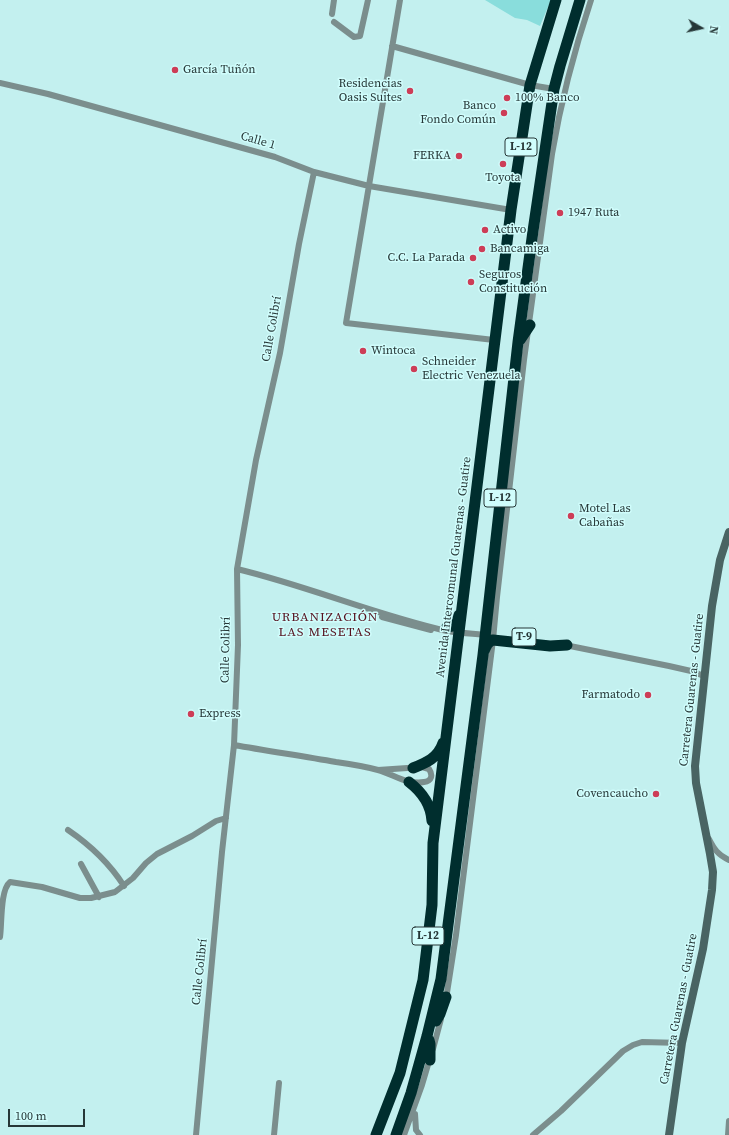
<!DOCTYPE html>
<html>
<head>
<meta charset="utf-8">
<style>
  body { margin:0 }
  #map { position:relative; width:729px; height:1135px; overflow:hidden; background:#c3f0ef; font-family:"Source Serif 4",serif }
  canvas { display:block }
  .north { position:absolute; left:681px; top:8px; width:40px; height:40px; -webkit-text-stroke:3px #d0fdfc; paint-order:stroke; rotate:99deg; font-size:11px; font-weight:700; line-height:16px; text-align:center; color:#263737 }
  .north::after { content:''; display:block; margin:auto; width:14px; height:18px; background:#263737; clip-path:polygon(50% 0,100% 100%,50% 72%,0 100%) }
  .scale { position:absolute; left:8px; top:1109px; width:77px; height:18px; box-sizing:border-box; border:2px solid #263737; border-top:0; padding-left:5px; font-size:12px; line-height:14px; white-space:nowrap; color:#263737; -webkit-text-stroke:3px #d0fdfc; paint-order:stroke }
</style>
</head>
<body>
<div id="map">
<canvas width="729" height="1135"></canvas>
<div class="north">N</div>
<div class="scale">100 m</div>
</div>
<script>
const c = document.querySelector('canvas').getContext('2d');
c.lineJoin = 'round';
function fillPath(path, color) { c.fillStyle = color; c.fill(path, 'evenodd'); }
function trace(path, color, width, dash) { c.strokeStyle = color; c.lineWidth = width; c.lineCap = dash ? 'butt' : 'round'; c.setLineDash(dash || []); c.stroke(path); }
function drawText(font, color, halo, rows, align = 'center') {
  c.font = font + ' "Source Serif 4",serif'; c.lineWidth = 3; c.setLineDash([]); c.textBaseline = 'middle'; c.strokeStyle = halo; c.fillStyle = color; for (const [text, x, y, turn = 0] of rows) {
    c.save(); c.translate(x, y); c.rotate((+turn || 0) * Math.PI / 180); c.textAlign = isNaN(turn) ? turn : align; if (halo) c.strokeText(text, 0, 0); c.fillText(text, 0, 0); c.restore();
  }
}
fillPath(new Path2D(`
  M485,0H551L540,26L527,20L515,18Z`), '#89dddc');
trace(new Path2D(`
  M400,0L346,323L494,340
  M332,14L334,0
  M334,22L354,37L360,36L368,0
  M392,46L530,85L554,89
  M0,83L48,94L149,122L275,157L314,172L369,186L511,210
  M237,569C308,586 376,615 447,631C460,633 474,634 487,635
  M382,617L431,630
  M565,645L669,666L691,671L704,676
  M234,745C268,751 302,756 336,762C350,764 364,766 378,770C393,774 407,785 424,782C432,781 433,775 429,769L422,767L378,770
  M68,830C90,845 110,864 124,886
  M709,839C714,849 718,855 729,860
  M81,864L99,897
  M0,937C2,924 0,890 10,882L42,887L80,898H91L115,892L133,878L146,863L157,854L192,836L216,821L226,818
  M446,999L456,935L493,640L497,597L524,360L552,154C561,101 574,51 591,0
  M433,1049L441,1019
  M415,1114L416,1130L420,1135
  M196,1135L222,852L234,745L238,645L237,569L256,460L280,353L299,244L314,172
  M274,1135L279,1083
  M404,1135L422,1085L430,1058
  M533,1135L561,1111L623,1051L633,1045L642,1042L682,1043
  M728,1135L729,1121`), '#7b8e8d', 6);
trace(new Path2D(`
  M669,1135L682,1043L703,949L712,890L713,872L710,854L696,783L695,766L712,606L720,560L729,532`), '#496463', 8);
trace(new Path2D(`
  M520,340L530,325
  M447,627C455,627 457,623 459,615
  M484,651C486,646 488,641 493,640L550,646L567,645
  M413,768C426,763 438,758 443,743
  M409,782C422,792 431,804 432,821
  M436,1021L440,1014L446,997
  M429,1040L430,1044V1060
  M376,1135L400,1073L423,980L432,905L433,843L511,210L530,85L556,0
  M396,1135L411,1093L427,1036L441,979L483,655L518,342L533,231L554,89L560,66L580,0`), '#002e2e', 11);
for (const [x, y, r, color] of [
  [175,70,4,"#cd3d57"],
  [410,91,4,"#cd3d57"],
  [507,98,4,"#cd3d57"],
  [504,113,4,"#cd3d57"],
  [459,156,4,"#cd3d57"],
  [503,164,4,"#cd3d57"],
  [560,213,4,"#cd3d57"],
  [485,230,4,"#cd3d57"],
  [482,249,4,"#cd3d57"],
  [473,258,4,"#cd3d57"],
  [471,282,4,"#cd3d57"],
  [363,351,4,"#cd3d57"],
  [414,369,4,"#cd3d57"],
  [571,516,4,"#cd3d57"],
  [648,695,4,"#cd3d57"],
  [191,714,4,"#cd3d57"],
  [656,794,4,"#cd3d57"]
]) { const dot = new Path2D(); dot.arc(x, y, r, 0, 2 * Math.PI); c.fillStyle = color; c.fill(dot); trace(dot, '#d0fdfc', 1.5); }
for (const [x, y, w] of [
  [521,147,32],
  [500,498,32],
  [524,637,24],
  [428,936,32]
]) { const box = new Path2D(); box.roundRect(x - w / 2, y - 9, w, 18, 3); c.fillStyle = '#d0fdfc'; c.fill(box); trace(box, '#263737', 1); }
drawText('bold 11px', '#263737', null, [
  ["L-12",521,147],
  ["L-12",500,498],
  ["T-9",524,637],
  ["L-12",428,936]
]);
drawText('12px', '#263737', '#d0fdfc', [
  ["García Tuñón",183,70],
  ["Residencias",402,84,"right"],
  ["Oasis Suites",402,98,"right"],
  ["100% Banco",515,98],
  ["Banco",496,106,"right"],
  ["Fondo Común",496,120,"right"],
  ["FERKA",451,156,"right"],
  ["Toyota",503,178,"center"],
  ["1947 Ruta",568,213],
  ["Activo",493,230],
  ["Bancamiga",490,249],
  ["C.C. La Parada",465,258,"right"],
  ["Seguros",479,275],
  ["Constitución",479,289],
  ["Wintoca",371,351],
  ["Schneider",422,362],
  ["Electric Venezuela",422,376],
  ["Motel Las",579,509],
  ["Cabañas",579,523],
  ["Farmatodo",640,695,"right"],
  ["Express",199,714],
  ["Covencaucho",648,794,"right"]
], 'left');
drawText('12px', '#263737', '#d0fdfc', [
  ["Calle 1",258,141,16],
  ["Calle Colibrí",272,329,-80],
  ["Avenida Intercomunal Guarenas - Guatire",454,567,-83],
  ["Calle Colibrí",226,650,-89],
  ["Carretera Guarenas - Guatire",692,690,-84],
  ["Calle Colibrí",200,972,-84],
  ["Carretera Guarenas - Guatire",679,1009,-79]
]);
c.letterSpacing = '1px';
drawText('13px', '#56111e', '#d0fdfc', [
  ["URBANIZACIÓN",325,618],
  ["LAS MESETAS",325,633]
]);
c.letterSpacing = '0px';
</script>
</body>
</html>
